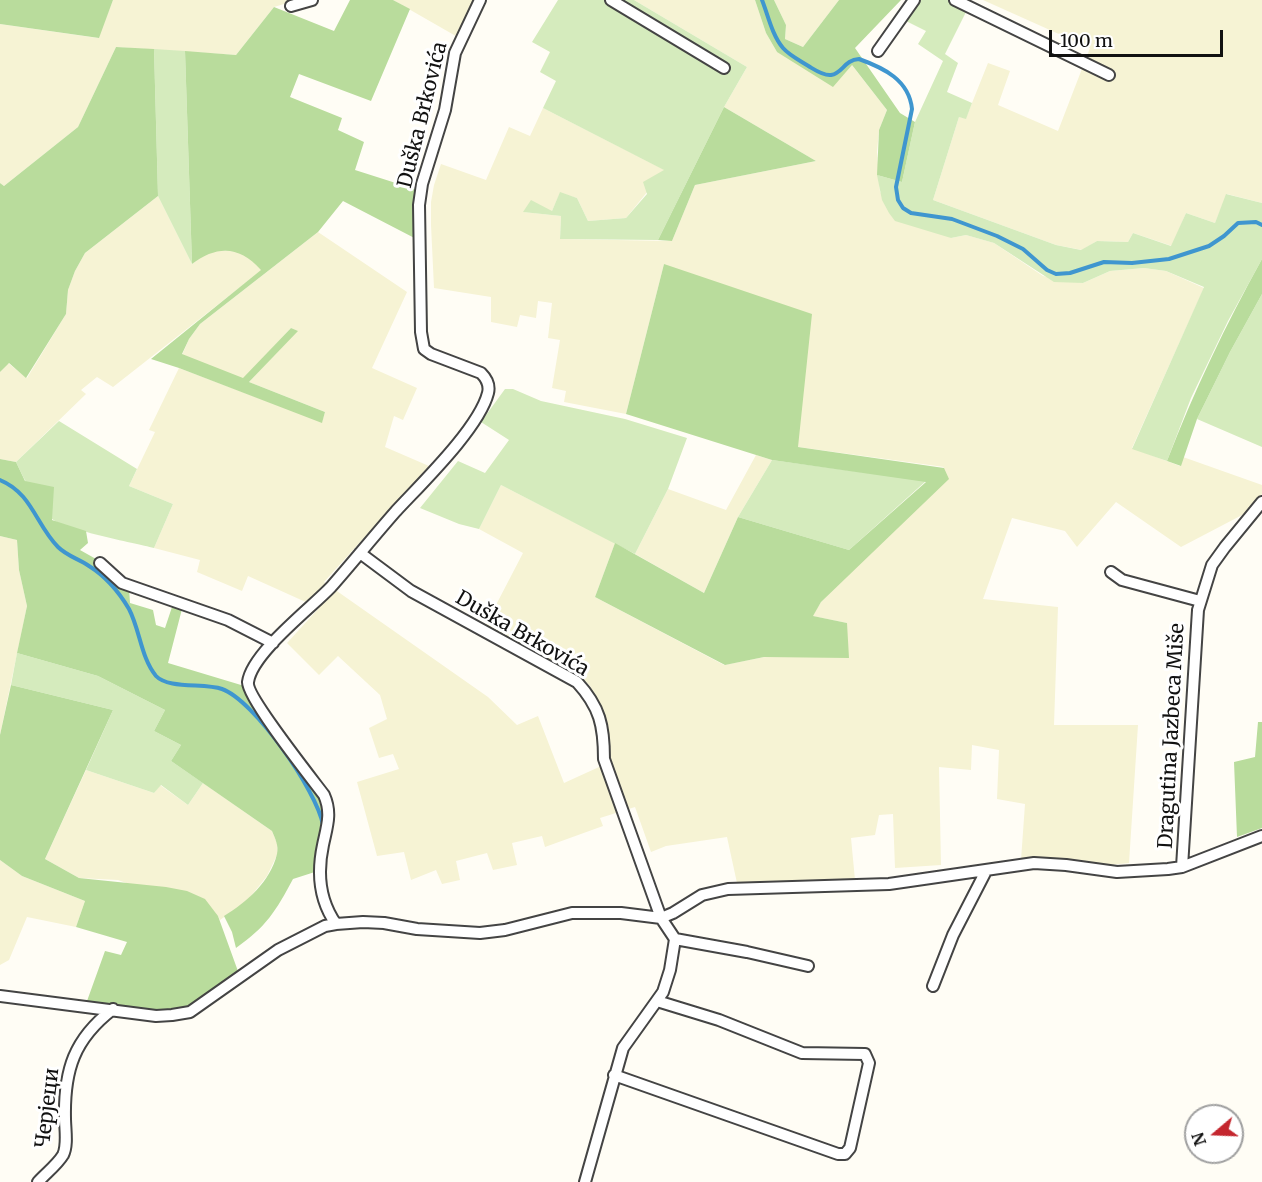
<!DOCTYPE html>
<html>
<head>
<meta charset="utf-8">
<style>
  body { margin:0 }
  #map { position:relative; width:1262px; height:1182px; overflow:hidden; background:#fffdf5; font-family:Merriweather,serif }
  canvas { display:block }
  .north { position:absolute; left:1184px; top:1104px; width:60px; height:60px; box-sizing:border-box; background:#fff; border:2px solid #a0a0a0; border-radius:50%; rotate:251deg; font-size:16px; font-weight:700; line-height:24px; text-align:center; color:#111 }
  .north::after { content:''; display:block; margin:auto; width:21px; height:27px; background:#c4262e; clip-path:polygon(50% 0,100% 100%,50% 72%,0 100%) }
  .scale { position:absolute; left:1049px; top:30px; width:174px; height:27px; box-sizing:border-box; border:3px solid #111; border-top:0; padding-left:8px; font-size:18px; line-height:21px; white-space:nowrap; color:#111; -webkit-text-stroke:4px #fff; paint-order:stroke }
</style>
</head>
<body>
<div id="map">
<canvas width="1262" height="1182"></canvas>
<div class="north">N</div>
<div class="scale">100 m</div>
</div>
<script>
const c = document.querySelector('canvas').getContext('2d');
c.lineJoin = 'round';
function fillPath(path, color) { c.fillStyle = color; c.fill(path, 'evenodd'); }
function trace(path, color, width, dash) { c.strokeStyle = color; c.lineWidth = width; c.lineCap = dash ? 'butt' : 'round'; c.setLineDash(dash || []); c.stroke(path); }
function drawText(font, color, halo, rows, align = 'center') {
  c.font = font + ' Merriweather,serif'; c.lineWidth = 6; c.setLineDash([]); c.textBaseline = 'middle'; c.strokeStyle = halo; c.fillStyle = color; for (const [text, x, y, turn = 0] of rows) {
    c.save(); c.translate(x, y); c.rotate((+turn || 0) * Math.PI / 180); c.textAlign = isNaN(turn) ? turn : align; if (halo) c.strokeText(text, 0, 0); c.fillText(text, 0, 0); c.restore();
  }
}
fillPath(new Path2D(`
  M113,0H297L274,7L236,55L116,47L78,127L4,186L0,183V24L98,38Z
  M393,0H483L461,39Z
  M634,0H755L766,33L777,52L851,64L887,110L879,130L877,152L880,192L951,238L966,235L994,243L1043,276L1083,283L1110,271L1144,268L1166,271L1204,288L1132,448L1180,466L1183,457L1262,485V494L1244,514L1181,547L1116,502L1077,547L1065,531L1012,518L983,599L1058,607L1054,725H1138L1129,863L1109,865L1054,859L1021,860L1025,804L997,799L999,750L972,745L971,770L939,767L941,865L895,868L893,814L879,815L875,835L851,838L855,880L737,883L727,837L666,846L651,852L635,807L600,818L603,826L545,847L542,836L512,843L517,865L493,870L487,853L456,861L460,880L442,884L436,870L411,880L404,852L377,856L357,782L399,769L393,754L379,758L369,728L387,719L380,695L338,656L319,675L287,643L319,608L248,576L242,591L197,572L200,560L154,548L173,504L129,486L155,432L149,430L179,368L322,422L325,412L249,382L297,331L291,328L243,379L182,355L189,339L200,324L318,232L407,292L372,368L417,388L403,420L394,416L385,447L429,466L324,582L488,697L517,725L538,716L564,783L610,762L584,696L591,687L584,680L561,668L484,628L523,553L479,529L501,485L615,543L595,597L724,665L764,657L801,656L847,623L812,616L821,602L944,467L798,447L664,264L626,414L564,402L566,391L552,388L560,340L548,338L552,303L538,301L536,318L520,315L517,327L491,322V297L434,288L431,225V202L434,185L441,164L486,180L509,127L530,136L543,108L665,170L626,218L588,221L577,198L560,193L552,211L524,212L561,216L560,239L672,241L695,185L816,161L724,107L747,67Z
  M774,0H839L803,47L785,39L786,25Z
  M983,0H1262V203L1227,194L1215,223L1186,213L1172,246L1133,233L1128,242L1097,241L1082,250L1056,245L933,200L959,117L966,118L988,63L1010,71L998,105L1058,131L1090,48Z
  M158,196L192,264L204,255L216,251H229L241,252L254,261L262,270L113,387L97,377L81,390L86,394L16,462L0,459V372L8,363L27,378L66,314L68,290L75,271L85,253Z
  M756,455L772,460L738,517L704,593L635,554L668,489L726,510Z
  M0,536L17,540L19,570L27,606L0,735Z
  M86,770L154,793L160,785L188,805L203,783L272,831L277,843L278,853L267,876L247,901L220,920L218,916L118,880L79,878L45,859Z
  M0,860L22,876L85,901L76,927L27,917L9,960L0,965Z`), '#f6f3d4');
fillPath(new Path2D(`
  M558,0H634L747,67L724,107L658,240L560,239L561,216L523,212L531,200L552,211L560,192L577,198L588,221L626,218L647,194L643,182L664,170L543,108L556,81L540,72L550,52L532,42Z
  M920,0H962L970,4L945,54L958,63L947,92L972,103L966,119L959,117L933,200L1056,245L1081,250L1097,241L1128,242L1133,233L1171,246L1186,213L1215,223L1226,194L1262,203V259L1228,321L1191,398L1167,461L1132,449L1204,287L1166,271L1144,268L1110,271L1083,283L1054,282L994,243L966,235L951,238L895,221L889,213L882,200L877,175L902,182L915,122L943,61L918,44L926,31L906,21Z
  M154,49L185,51L192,264L158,196Z
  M1262,294V447L1197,419L1230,352Z
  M505,389H513L541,401L625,419L687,438L668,489L635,554L501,485L479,529L459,524L420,508L458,461L485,473L509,440L481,422Z
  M59,421L137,469L129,486L173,504L154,548C135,543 61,529 51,518C36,503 25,481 16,462Z
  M772,460L926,481L849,550L738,517Z
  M17,653L98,676L165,710L154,731L181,745L171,761L203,783L188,805L161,785L154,793L86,770L113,710L11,685Z`), '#d5ebbd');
fillPath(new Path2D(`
  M0,0H113L99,38L0,24Z
  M350,0H393L410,9L371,101L299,74L290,97L342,118L338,130L364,142L355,170L424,192L426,244L343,201L318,232L200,324L189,339L182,354L243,378L291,328L298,331L249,382L325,412L322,423L179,368L151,359L261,270C240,246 217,245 192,264L185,51L236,55L274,7L334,31Z
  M755,0H774L786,25L785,39L803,47L839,0H901L855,48L900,113L915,122L902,182L877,175L879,130L887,110L852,65L833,87L777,52L766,33Z
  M116,47L154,49L158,196L85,253L75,271L68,290L66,314L26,378L9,363L0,372V183L4,186L78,127Z
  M724,107L816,161L695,185L672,241L658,240Z
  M1262,259V294L1230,352L1197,419L1181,466L1167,461C1194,391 1226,324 1262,259Z
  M664,264L812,314L798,447L944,468L949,479L821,602L813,616L847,623L849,658L764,657L725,665L595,597L615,543L704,593L738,517L849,550L926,482L772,460L626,414Z
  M0,459L16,462L25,481L54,487L52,520L86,531L88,543L80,550L112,568L129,588L130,603L153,610L156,625L165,628L173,604L182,609L168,663L251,688L267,712L327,792L321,870L293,879C276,911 266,927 236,948L232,932L224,916C247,902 270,882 277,854C279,846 275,838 272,831L171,761L181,745L154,731L165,710L98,676L17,653L27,606L19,570L17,540L0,536Z
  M11,685L113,710L45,859L79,878L166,887L187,891L205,899L218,916L239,974C217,988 193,1010 165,1011C144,1012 109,1004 87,1001L105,951L121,955L127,942L76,927L85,901L22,876L0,860V735Z
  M1258,722H1262V828L1237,837L1234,762L1255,757Z`), '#b9dc9c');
trace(new Path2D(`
  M762,0C768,15 772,35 783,48C790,56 801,61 810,67C815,70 824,76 831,75C843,73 844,60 859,59C884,68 909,80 912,109L896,187L898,200L903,208L911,213L952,219L997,236L1023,249L1047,270L1056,274L1070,273L1104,262L1132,263L1169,259L1209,246L1224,236L1238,223L1256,222L1262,225
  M0,480C32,493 36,525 58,547C67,556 79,559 89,566C105,576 119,592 129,609C140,630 141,658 156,676C168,689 204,683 222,689C254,700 317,791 323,825`), '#3f96cf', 4);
const minor = new Path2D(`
  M611,0L724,68
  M955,0L1109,75
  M291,6L312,0
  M878,51L914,0
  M360,553L411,591L577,682C600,707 604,726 604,759L661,918L675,939L670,970L663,992L623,1048L585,1182
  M100,563L122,583L228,620L273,643
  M1111,572L1122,580L1200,601
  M1182,867L1198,610L1212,565L1225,547L1262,502
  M336,924C319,900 317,873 323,845C327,826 332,813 324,795C312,779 246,696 248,682C252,653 310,609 331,587C353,562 374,536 396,511C422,483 479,428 488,393C490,385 487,379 481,373L431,354L424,349L421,332L419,205L422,184L445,110L455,53L480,0
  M675,939L747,952L808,966
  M933,986L953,935L986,871
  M0,996L156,1016L172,1015L190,1012L278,950L325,926L336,924L363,922L384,923L417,929L480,933L505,930L572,913H621L661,918L673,913L702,895L728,889L889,884L1034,863L1066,865L1117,872L1168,869L1182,867L1262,836
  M614,1075L838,1154H845L850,1148L869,1063L865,1054L802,1053L719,1020L657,1001
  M38,1182C45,1174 57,1165 63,1155C68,1145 65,1129 65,1118C64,1070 74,1039 113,1009`);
trace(minor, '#444', 14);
trace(minor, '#fff', 10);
drawText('20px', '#111', '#fff', [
  ["Duška Brkovića",423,115,-76],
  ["Duška Brkovića",522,634,30],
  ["Dragutina Jazbeca Miše",1172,736,-87],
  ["Черјеци",48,1108,-83]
]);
</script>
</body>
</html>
